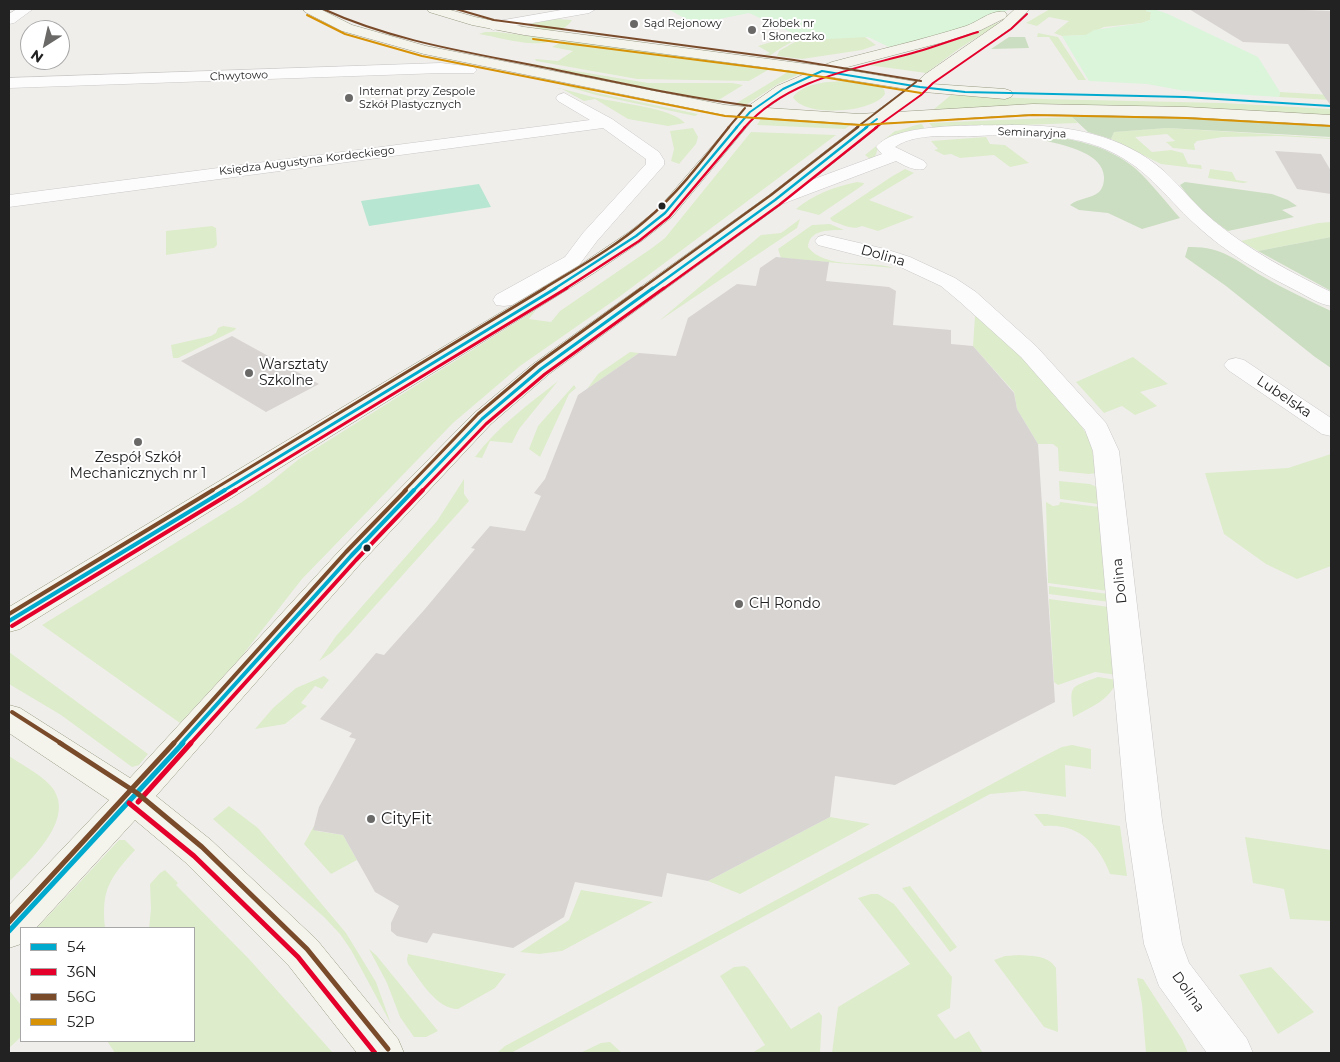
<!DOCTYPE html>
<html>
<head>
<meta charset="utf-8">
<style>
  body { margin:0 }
  #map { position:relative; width:1340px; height:1062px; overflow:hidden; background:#f0eeeb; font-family:Montserrat,sans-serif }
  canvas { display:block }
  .frame { position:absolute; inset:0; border:10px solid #222; pointer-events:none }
  .legend { position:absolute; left:20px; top:927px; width:175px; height:115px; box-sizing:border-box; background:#fff; border:1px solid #a7a7a7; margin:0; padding:6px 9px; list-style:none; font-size:15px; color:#222 }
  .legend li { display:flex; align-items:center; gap:10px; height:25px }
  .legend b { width:25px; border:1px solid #a7a7a7 }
  .north { position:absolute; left:20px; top:20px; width:50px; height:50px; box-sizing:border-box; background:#fff; border:1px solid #a7a7a7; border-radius:50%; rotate:215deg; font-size:14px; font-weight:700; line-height:20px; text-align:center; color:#222 }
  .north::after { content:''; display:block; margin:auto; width:18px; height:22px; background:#6a6968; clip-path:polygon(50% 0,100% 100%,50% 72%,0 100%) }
</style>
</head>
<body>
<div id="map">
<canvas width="1340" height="1062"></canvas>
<div class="frame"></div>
<ul class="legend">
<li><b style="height:6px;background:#00a9ce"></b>54</li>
<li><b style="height:6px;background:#e4002b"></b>36N</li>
<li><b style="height:6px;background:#7a4b2a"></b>56G</li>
<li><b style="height:6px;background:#d79205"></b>52P</li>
</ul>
<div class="north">N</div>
</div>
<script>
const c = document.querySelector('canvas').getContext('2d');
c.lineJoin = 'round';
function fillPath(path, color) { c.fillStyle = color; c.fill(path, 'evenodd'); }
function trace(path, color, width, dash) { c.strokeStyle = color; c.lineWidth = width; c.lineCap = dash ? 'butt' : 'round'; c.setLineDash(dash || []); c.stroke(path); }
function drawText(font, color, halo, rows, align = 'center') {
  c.font = font + ' Montserrat,sans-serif'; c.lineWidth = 4; c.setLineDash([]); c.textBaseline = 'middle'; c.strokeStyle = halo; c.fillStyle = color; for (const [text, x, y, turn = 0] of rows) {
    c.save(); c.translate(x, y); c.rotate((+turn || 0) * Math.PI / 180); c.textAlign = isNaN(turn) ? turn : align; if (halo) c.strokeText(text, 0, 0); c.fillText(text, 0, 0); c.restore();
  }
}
fillPath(new Path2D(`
  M1050,9H1146V11L1151,12L1150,20L1142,23L1104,27L1086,35L1062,36L1054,33L1069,21L1049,17L1037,26L1026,23Z
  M555,19L572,20C564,34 546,31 532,26L533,23Z
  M997,23H1000L960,48L926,73L868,65C912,54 956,43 997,23Z
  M823,29C804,36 785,44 771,55H764L770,53L758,46L801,33Z
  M825,30L865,37L876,45L862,50L802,59L777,56L779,51L800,39Z
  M485,32H497L555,39C540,50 498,37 479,34Z
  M1038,33L1058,37L1086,80H1078L1049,37H1037Z
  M565,40L773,67L749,81L637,79L536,61L535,59L558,61L573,51L552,47Z
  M527,63L648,83H732L743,85L717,101L672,94L524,64Z
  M791,70L804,72L778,84L746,105L735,104Z
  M537,76L597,93L698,114L695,116L596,95L535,77Z
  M842,81C856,81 872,80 884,89L885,94C873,113 804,118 793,97C804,83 826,82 842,81Z
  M556,88H559C570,91 582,94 593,97C615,103 671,107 685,123L668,126L628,119L595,99L584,101L562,89Z
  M1280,92L1331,95V100L1279,97Z
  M951,95L1044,99L1223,103L1331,109V118L1183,109L933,110Z
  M762,117L853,123L845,129L757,125Z
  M1072,117L1078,123L933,128L929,123Z
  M922,124L926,131L879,145L875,157L871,160L865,155L895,131C901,131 912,125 922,124Z
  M693,128L698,137L696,144L679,164L671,161L674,149L670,131Z
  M1167,128L1331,138V139L1278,136L1223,137L1197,141L1194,144L1195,150L1173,148L1166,142L1175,141L1167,134L1135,137L1152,152L1171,150L1183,153L1188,164L1201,165L1202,169L1161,164L1111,139L1114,132Z
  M751,132L836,135L619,297L520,366L453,423L302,579L241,657L180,723L42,625L242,502L268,484L299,459L536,310L529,319L551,322L560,311L652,248L665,238Z
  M986,137L990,144L1005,145L1029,163L1010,167L994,155L960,158L951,154L944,155L934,150L938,149L931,141Z
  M905,169L914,173L869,200L914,217L878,231L862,226C853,231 841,224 832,221L830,218L891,177Z
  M1210,169L1232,172L1236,180L1249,182L1243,183L1208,178Z
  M857,182L864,183L863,185L819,215L796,209C814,194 834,187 857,182Z
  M800,219L797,228L659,321L761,235L781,233Z
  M1331,222V237L1258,251L1241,241L1318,223Z
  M830,224L844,230C831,230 809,229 808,247C825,270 870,260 894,268L781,258L778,249L812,225Z
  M212,226L216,228L217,245L214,248L166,255V231Z
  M975,316C991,319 1078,416 1087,435C1093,446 1094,461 1096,473L1089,474L1059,471L1058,448L1053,444H1038L1017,409L1014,392L973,346Z
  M223,326L236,328L235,330L178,358H173L171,345L211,336L216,333L218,328Z
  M630,352L639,353L587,389L598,374Z
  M1133,357L1168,384L1140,392L1157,406L1135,415L1122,406L1104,413L1076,382Z
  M558,381L519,429L512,443L490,441L482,458L475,457C497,427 529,404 558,381Z
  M574,385L576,388L569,394L540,457L529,449L538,426Z
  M1331,454V566L1297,579L1266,564L1224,534L1205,473L1288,468Z
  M464,479V494L469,501L349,635L331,653L319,661L336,636L437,521Z
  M1059,481L1090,484L1097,487L1098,504L1060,499Z
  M1046,502L1053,506L1059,505L1060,502L1099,507L1108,591L1048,583Z
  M1049,586L1108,594L1109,602L1049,594Z
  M1049,599L1109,607L1117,675L1095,672L1058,685L1054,682Z
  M9,652L148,754L139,765L132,767L61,715L9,684Z
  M324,676L329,680L322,689L315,686L301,703L307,706L285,724L255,729L273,708L296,688Z
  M1098,677L1117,680C1110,701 1090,707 1073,717C1070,685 1068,688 1098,677Z
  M1072,745L1091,749V769L1065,765L1066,797L1024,791L990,794L511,1053L498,1052L505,1046L1042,757L1062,747Z
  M9,756C22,765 39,773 50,785C79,817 30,860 9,882Z
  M229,806L258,828L346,933L376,982L391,1024L351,950L340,934L324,917L213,819Z
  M1034,814H1046L1120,826L1127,876L1110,874C1099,844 1078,823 1044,826Z
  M830,817L870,824L740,894L708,881Z
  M314,826L317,831L343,835L357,860L331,874L304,844Z
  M1245,837L1331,850V921L1290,919L1284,889L1253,883Z
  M119,840H125L135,850C110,878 101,889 105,928H37Z
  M165,870L178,883L176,885L249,959L333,1053H115L107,1041H194V928H149L151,909L150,884L160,873Z
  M910,886L957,947L950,952L902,888Z
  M581,890L653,902L562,951L539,954L520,952L569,920Z
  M871,894H878L894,904L952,977L950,1008L937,1015L955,1039L969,1031L983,1053H832L838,1007L910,964L858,898Z
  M369,949L376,955L438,1031L426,1037H414L400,1017L387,983Z
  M408,954L506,974L495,988L458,1009C436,1009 420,980 408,964L407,960Z
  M1019,955C1033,956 1048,955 1056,968L1058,1032L1044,1027L994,960L1005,956Z
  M745,966L749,969L791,1029L819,1012L822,1016L820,1053H752L765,1045L720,976L734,967Z
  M1271,967L1314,1012L1278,1034L1239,975Z
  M1137,978L1143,979L1182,1039L1188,1053H1146L1142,1004Z
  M9,990L21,1005V1037L9,1048Z
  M610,1042L622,1053H580L601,1043Z`), '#ddeccb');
fillPath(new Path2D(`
  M1009,37H1025L1029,48L991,49Z
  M1072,117H1166L1331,126V137L1167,128L1114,132L1111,139L1088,132Z
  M1046,136C1077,139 1112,148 1136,169C1152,184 1166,202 1180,218L1142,229L1108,213L1079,210L1070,205C1078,198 1091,199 1099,192C1103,188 1104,183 1104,177C1103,153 1066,146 1047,141Z
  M1185,182L1272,194L1288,200L1297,206L1282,210L1294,217L1228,231C1209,218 1194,204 1180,185Z
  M1331,237V291L1258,251Z
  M1188,247C1221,246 1236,260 1262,276C1284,289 1308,300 1331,311V368L1315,357L1226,286L1185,257Z`), '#cbdec1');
fillPath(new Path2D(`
  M668,9H1010L984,23L889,47L868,37L808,40L749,13L695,24Z
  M1146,9H1154L1168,14L1258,57L1280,92L1279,97L1185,91L1147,84L1089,81L1062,36L1086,35L1094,30L1142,23L1150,20L1151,12L1146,11Z`), '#daf5da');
fillPath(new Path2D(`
  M479,184L491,207L369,226L361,201Z`), '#b7e6d2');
fillPath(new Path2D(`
  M1189,9H1279L1331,11V106L1288,44L1243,42Z
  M1275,151L1321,154L1331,171V194L1297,189Z
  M776,257L829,262L826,281L889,287L896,291L893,325L951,330V344L973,346L1014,393L1017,409L1038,444L1055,702L895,785L835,776L830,817L708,881L667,873L662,897L575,882L564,917L513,948L433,933L427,943L397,936L391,931V923L399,906L375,892L343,835L313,830L319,807L356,739L349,737L352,733L320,719L376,653L384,655L425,609L475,549L471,548L490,526L525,531L541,496L534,493L545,479L578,395L639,353L676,356L688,318L737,284L756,286L760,268Z
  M232,336L319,384L266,412L181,361Z`), '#d7d4d2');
const street = new Path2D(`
  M17,9H33L14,23L9,24V14Z
  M567,9H596L589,13L493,30L486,26L493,22Z
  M441,63L474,67L477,70L474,73H441L9,88V78Z
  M564,93L612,119L659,152L664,160V165L597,241L579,265L512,305L504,306L496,305L493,300L496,295L565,257L583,233L646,164V159L603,128L9,207V195L590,120L558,101L556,98L558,95Z
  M1012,125C1067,125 1123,134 1165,172C1182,188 1196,206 1214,221C1249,250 1290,272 1331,292V306C1319,304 1308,297 1297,291C1261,273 1225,252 1196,225C1162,194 1146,165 1100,147C1061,132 1018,134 977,136C952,137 916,132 895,147L924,161L927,165L924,169C914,171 905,166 896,161L782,204L775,206L768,204L766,200L768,196L882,154L876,147C894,122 982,126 1012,125Z
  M825,235L885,249L910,257L955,278L976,292L1037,347L1106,423L1119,451L1162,820L1182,944L1189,963L1247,1039L1253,1053H1207L1159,986L1144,944L1126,820L1093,451L1085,430L1021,357L960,302L941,286L896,265L818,245L815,241L818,237Z
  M1236,358L1244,360L1331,418V436L1322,434L1228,370L1224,365L1228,360Z`);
const secondary = new Path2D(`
  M303,9H320L352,25L426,46L725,105L747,107L777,86L807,73L524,35L472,25L429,12L427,9H447L475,17L524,27L822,66L832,62C877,50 922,40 966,26C978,22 992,9 1005,12L1007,15L1005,18L981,30L944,42L840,69L917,82L924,75L1002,21L1015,9H1030L1012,27L932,84L1005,89L1011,91L1013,94L1011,97L1005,99L924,92L897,112L1033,104L1186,107L1331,115V125L1186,117L1033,114L883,123L782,204L549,374L491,424L361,563L156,796L211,840L317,940L398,1039L404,1053H357L289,966L185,862L135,820L36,928H21V944L9,948V905L109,800L9,733V705L20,708L130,778L341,549L473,414L533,364L768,196L860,124L755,117L672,217L643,240L594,273L20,629L9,632V607L580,265L629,232L658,209L738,116L725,115L424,54L342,31L305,12ZM825,76L907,89L874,113L860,114L767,108L789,92Z`);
trace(street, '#c9c8c7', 1);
trace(secondary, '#999a82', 1);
fillPath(street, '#fdfcfc');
fillPath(secondary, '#f4f4ed');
trace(new Path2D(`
  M736,128L750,112L783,89L822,71L920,87L965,92L1185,97L1331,106
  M865,128L877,119`), '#00a9ce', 2);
trace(new Path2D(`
  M554,289L636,236L665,213L737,127
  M652,289L775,200L867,127`), '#00a9ce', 2.5);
trace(new Path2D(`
  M223,491L556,288
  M413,491L482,419L541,369L653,288`), '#00a9ce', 3);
trace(new Path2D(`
  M9,621L225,490
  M181,744L351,556L414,490`), '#00a9ce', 4);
trace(new Path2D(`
  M9,931L183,743`), '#00a9ce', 5);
trace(new Path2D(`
  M744,128C786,80 850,70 909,54C932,48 955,39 978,32
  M875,128L921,95L933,83L1011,29L1027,14`), '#e4002b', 2);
trace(new Path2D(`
  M565,289L639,241L669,217L745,127
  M663,289L779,205L877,127`), '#e4002b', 2.5);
trace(new Path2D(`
  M234,491L567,288
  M422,491L486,424L545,374L664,288`), '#e4002b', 3);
trace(new Path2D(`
  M12,626L236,490
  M190,744L356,560L423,490`), '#e4002b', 4);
trace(new Path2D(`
  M138,802L191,743
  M129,803L194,856L298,957L375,1053`), '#e4002b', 5);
trace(new Path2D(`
  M323,9C393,41 467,52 542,67C612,81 681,97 751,106
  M456,9L494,20L794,60L921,81
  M728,128L745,108
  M856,128L916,82`), '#7a4b2a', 2);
trace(new Path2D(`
  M543,289C577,268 614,248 645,221C677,194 703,160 729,127
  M641,289L771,195L858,127`), '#7a4b2a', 2.5);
trace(new Path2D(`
  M211,491L545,288
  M404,491L478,414L537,364L642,288`), '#7a4b2a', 3);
trace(new Path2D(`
  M9,614L213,490
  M12,712L62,744
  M173,744L346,552L406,490`), '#7a4b2a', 4);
trace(new Path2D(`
  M60,743L137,793L202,847L307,949L388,1049
  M9,922L174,743`), '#7a4b2a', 5);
trace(new Path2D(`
  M307,15L345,34L422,56L725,116L860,125L1033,115L1186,118L1331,126
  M533,39L792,72L921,93`), '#d79205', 2);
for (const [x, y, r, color] of [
  [634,24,5,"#6a6968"],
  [752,30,5,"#6a6968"],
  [349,98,5,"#6a6968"],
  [662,206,4.5,"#222"],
  [249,373,5,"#6a6968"],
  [138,442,5,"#6a6968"],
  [367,548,4.5,"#222"],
  [739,604,5,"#6a6968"],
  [371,819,5,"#6a6968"]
]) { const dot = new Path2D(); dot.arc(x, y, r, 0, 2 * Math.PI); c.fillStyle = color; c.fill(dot); trace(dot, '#fff', 2); }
drawText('11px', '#222', '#fff', [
  ["Sąd Rejonowy",644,24],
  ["Złobek nr",762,24],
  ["1 Słoneczko",762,37],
  ["Internat przy Zespole",359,92],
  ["Szkół Plastycznych",359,105]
], 'left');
drawText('11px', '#222', '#fff', [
  ["Chwytowo",239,76,-2],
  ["Seminaryjna",1032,133,2],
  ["Księdza Augustyna Kordeckiego",307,161,-7]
]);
drawText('14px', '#222', '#fff', [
  ["Dolina",883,256,16],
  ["Lubelska",1284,397,34],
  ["Dolina",1120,581,-96],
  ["Dolina",1188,992,55]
]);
drawText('14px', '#222', '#fff', [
  ["Warsztaty",259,365],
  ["Szkolne",259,381],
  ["Zespół Szkół",138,458,"center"],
  ["Mechanicznych nr 1",138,474,"center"],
  ["CH Rondo",749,604]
], 'left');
drawText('16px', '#222', '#fff', [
  ["CityFit",381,819]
], 'left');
</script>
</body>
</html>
